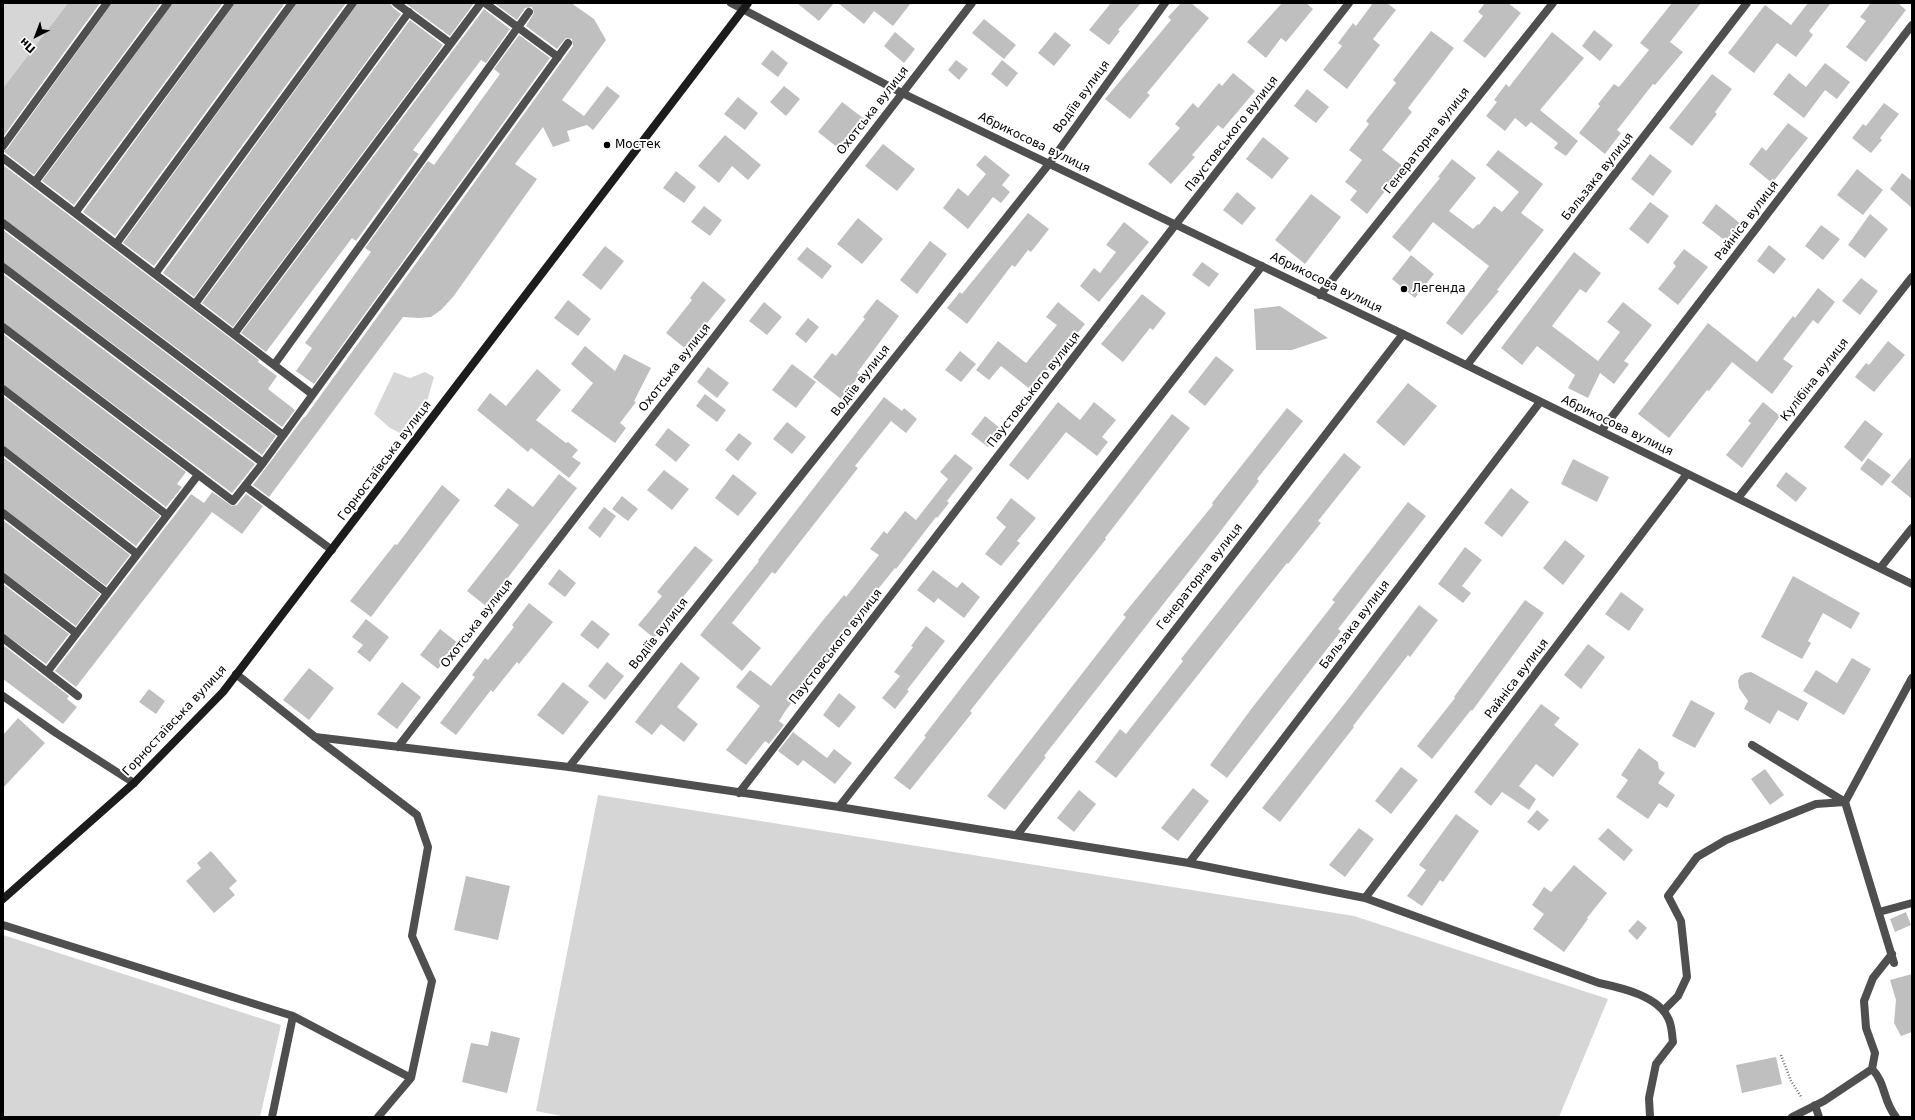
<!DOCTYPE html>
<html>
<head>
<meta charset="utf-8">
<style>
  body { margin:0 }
  #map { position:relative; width:1915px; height:1120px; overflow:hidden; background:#fff; font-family:"DejaVu Sans",sans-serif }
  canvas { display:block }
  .frame { position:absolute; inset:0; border:4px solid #000; pointer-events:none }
  .north { position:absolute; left:16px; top:16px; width:40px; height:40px; -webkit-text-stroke:3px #fff; paint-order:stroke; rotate:222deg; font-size:11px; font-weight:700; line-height:16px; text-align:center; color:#000 }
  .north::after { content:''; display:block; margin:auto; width:14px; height:18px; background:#000; clip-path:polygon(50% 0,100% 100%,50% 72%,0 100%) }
</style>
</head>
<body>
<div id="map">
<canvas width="1915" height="1120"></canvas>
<div class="frame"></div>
<div class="north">Пн</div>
</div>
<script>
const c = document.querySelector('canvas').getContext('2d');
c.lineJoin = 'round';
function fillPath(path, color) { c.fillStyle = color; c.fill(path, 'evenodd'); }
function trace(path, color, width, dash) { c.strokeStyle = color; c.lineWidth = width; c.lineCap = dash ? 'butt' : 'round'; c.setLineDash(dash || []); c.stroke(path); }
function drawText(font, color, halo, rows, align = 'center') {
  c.font = font + ' "DejaVu Sans",sans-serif'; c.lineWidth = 4; c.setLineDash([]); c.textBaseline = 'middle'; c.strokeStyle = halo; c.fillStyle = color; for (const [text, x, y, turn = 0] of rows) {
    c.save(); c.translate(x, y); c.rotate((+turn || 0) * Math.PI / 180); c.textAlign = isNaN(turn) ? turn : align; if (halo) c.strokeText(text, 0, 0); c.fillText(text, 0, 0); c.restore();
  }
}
fillPath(new Path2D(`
  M3,3H68L3,88Z
  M394,372L410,378L425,372L434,377L423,415L402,434L390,428L374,414Z
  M598,795L1354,916L1608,999L1559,1117H567L536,1111Z
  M3,935L281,1025L260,1117H3Z`), '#d6d6d6');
fillPath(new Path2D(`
  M68,3H100L3,137V88Z
  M112,3H161L34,175L3,151L7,149Z
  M173,3H223L74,205L42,181Z
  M235,3H285L115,236L83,212Z
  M297,3H346L154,266L123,243Z
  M358,3H391L392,7L401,14L194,297L163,273Z
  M405,3H474L450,36Z
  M494,3H571L594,19L606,40L562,100L584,116L607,86L620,96L593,130L587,125L567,131L570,141L553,147L543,127L515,164L537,179L453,297L441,310L431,317L419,318L403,317L269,497L253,485L304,417H305L573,46L572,39L566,38L557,49L526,26L534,13L532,7L525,8L517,20Z
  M797,3H834L819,21Z
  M838,3H911L893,26L874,11L864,24Z
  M1111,3H1141L1118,30L1120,31L1109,45L1089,30Z
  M1181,3H1191L1209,18L1147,93L1150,95L1130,119L1105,99L1171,20L1168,17Z
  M1282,3H1306L1313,9L1286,42L1281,38L1266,58L1247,42Z
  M1373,3H1387L1396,10L1373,39L1380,45L1347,89L1323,70L1342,46L1338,43L1353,23L1356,26Z
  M1485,3H1508L1521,13L1485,58L1463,41L1483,16L1478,12Z
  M1672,3H1701L1670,42L1683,52L1655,85L1653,84L1617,130L1621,133L1605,154L1579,133L1600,106L1598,104L1614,84L1619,87L1649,50L1640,43Z
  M1808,3H1831L1809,31L1813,35L1796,57L1777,43L1754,73L1728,53L1765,5L1791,25Z
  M1871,3H1898L1906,10L1866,62L1846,47L1866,21L1860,17Z
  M484,9L510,29L486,63L481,60L413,150L419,154L356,241L352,238L266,352L241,333Z
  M984,19L1016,45L1004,59L972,33Z
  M410,20L443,45L233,327L202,303Z
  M1594,30L1613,45L1600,61L1582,46Z
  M1431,31L1454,48L1408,108L1412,112L1382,150L1404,167L1367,214L1350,200L1357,191L1345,182L1362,160L1349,150L1369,124L1366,121L1396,83L1393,80Z
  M895,32L915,49L904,63L884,46Z
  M1055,32L1071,45L1054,66L1038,53Z
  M1552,32L1584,58L1540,110L1578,141L1566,156L1554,148L1558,143L1531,122L1526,127L1515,118L1505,131L1486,116L1497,102L1494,100L1506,84L1509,87Z
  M519,35L550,58L314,384L296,371L312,348L305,343L371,252L365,248L428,161L434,165L500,74L494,69Z
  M772,50L788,63L778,77L761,64Z
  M956,60L968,69L959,80L948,70Z
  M1002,60L1018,73L1007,87L991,74Z
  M1825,63L1850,82L1837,99L1825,90L1804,118L1773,94L1789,73L1806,87Z
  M1233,73L1255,91L1223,129L1218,125L1192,155L1195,157L1171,184L1148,164L1180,128L1175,124L1193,103L1198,108L1219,83L1222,86Z
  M1712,74L1732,89L1715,112L1717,114L1692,146L1669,128Z
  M784,86L800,99L786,116L770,102Z
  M1307,89L1329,107L1316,123L1294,106Z
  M738,97L758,113L745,130L724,114Z
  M842,102L867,121L842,151L818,132Z
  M1884,103L1899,114L1880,138L1882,140L1871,153L1852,138L1863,124L1866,126Z
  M1788,123L1808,138L1772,183L1749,164L1762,147L1766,151Z
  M725,135L761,165L748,180L732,166L719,183L698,166Z
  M1263,137L1289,158L1272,179L1246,159Z
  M883,144L915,169L897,191L865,166Z
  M1498,150L1543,184L1521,213L1544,230L1497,290L1499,291L1462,335L1446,323L1489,266L1433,222L1410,252L1392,237L1440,178L1438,177L1452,159L1476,178L1449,211L1473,229L1478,224L1479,225L1494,206L1502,212L1519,192L1486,165Z
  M1650,154L1672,171L1653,196L1631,179Z
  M985,155L1010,175L1002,185L1010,192L1001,203L993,197L968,229L943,208L958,188L968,196L986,174L976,165Z
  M3,165L259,360L258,362L277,376L268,389L295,410L282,427L3,218Z
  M1857,169L1883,190L1863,215L1837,195Z
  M676,171L696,187L684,203L663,188Z
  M1902,173L1912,181V208L1890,189Z
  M1237,192L1256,208L1242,225L1223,210Z
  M1311,194L1341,217L1305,264L1275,240Z
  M1650,202L1669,216L1648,244L1629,229Z
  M1716,204L1741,224L1727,242L1702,223Z
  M704,206L722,220L710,236L691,222Z
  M1028,213L1049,229L1031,252L1028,250L1015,267L1012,265L967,324L947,308L960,292L962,294Z
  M1870,214L1888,229L1865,258L1848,245Z
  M858,218L883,239L862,264L837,244Z
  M1124,222L1149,242L1099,302L1080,286L1094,268L1100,273L1116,252L1106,245Z
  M1821,225L1840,239L1823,260L1805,246Z
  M3,230L276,436L262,455L3,262Z
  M930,241L947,254L917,294L900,280Z
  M1769,245L1786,259L1774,274L1757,261Z
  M605,246L624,261L601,290L582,275Z
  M807,247L832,266L822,279L797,259Z
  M1684,249L1708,267L1678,305L1658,289L1676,266L1673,263Z
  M1574,252L1601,273L1586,293L1580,289L1552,326L1598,361L1620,332L1607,322L1623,302L1652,325L1624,361L1629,364L1614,384L1600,373L1588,398L1568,388L1575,375L1537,346L1522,365L1501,348Z
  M1411,255L1434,274L1415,298L1392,279Z
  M1202,262L1219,274L1209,287L1192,275Z
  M3,274L255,464L232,493L3,322Z
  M1861,278L1878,291L1860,315L1842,301Z
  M703,281L726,300L686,349L666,333L692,300L690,298Z
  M1818,288L1835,302L1818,324L1813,320L1783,359L1793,366L1772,394L1732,362L1709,391L1707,390L1669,438L1638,414L1708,323L1757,362L1793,316L1795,318Z
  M1142,294L1166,313L1153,330L1150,328L1123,362L1101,344Z
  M877,299L899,316L857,373L860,375L841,399L813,377L832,353L836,356L865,319L863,317Z
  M568,300L591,319L578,336L554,318Z
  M764,302L782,317L767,335L749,321Z
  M1058,302L1085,324L1031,390L1001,366L989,380L976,370L998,341L1026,363L1057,325L1046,317Z
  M1280,306L1328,338L1292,350H1256L1254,309Z
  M808,318L819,327L806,343L795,334Z
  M3,334L186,472L177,484L182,487L166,507L3,384Z
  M1888,341L1905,355L1874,392L1855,377L1866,363L1869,365Z
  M585,346L615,371L624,354L651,368L634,401L636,402L620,423L626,428L615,443L571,411L593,383L571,364Z
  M960,351L976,364L961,382L945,370Z
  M1216,356L1234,370L1205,406L1188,392Z
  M792,364L816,382L796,408L772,390Z
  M708,367L729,383L717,398L697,382Z
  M537,369L561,390L536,420L566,443L568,442L578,450L572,457L581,463L569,478L531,448L528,452L477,410L490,393L506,406Z
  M1408,383L1437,406L1404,446L1376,422Z
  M705,394L726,410L717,422L696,406Z
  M3,396L160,516L136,546L3,445Z
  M884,397L902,411L904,408L917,419L906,433L891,421L855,466L858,468L775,574L772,572L732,623L761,648L742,671L700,635L759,561L758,560Z
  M1058,402L1080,420L1094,402L1116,420L1102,437L1108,442L1097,456L1066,432L1028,480L1009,465Z
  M1763,402L1780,416L1742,468L1726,455L1751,423L1748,421Z
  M1287,408L1303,421L1257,479L1259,481L1216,537L1044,756L1046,757L1005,810L987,796L1126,617L1123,615L1213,505L1212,503Z
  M1172,414L1190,428L1105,538L1106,539L970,711L972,713L910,790L894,778L926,737L924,736Z
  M985,416L1001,429L988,447L971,434Z
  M1865,420L1883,434L1862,462L1844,447Z
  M787,422L806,437L792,454L773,439Z
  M668,428L690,445L676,462L655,445Z
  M739,433L752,443L738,461L725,450Z
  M1344,453L1361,467L1318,521L1321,523L1288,564L1287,563L1116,778L1095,762L1120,729L1126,734L1183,661L1181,659Z
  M955,454L973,468L947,501L949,503L937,518L936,517L896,569L895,568L862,609L864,610L786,710L779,721L784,725L769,744L765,741L746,765L726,750L760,706L736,687L750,670L771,686L820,624L844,595L846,597L879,555L870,549L884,531L887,534L905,511L916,520L948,479L940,472Z
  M1912,456V499L1891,482Z
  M3,457L130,555L106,586L3,508Z
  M1868,458L1891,475L1882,486L1860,469Z
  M1573,459L1609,477L1597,502L1561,484Z
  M664,470L689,489L672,510L647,490Z
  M1786,472L1807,488L1796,502L1776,486Z
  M559,474L577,488L486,606L467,591L519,525L494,506L508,488L533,507Z
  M733,474L757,493L738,516L715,498Z
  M442,485L460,500L371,617L350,601L395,544L397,545Z
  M1511,488L1529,502L1502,537L1484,523Z
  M212,492L232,506L237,505L246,494L263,506L242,534L212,512L76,687L55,671L191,494L204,503Z
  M622,496L638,509L628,521L612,509Z
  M1011,498L1036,518L1017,541L1020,543L1001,566L985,554L1006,527L996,518Z
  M1408,502L1426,516L1338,629L1341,631L1227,778L1210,765L1252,708L1335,602L1332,600Z
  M604,507L616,516L600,538L588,528Z
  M3,520L100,594L76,626L3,572Z
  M1565,540L1585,556L1563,585L1543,568Z
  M695,546L713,560L670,613L672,615L654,638L638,625L662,596L657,592Z
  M1465,547L1482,560L1462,586L1471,593L1463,603L1438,584Z
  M559,569L576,583L565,597L548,584Z
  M933,570L957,588L962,582L980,597L964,618L938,598L934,603L917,590Z
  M1793,576L1860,613L1851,629L1823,613L1808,641L1811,643L1802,659L1761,637Z
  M3,584L69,634L46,664L3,633Z
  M1621,592L1644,609L1629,631L1605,614Z
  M1525,600L1544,613L1472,711L1471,710L1432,759L1417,746L1455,698L1454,697Z
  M529,603L553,622L519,664L517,662L493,692L491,690L456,735L440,723L475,677L472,675L485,658L488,660L514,627L512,625Z
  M1419,605L1438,620L1410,657L1408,655L1353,726L1354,727L1280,822L1262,808L1352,694Z
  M366,619L389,637L370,662L357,652L363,645L352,637Z
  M592,620L610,634L598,649L580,635Z
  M926,626L945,641L907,690L909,691L895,709L882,698L900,676L894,672L913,647L911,646Z
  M440,629L458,643L438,669L420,655Z
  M1588,644L1605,657L1581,689L1564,675Z
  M3,645L69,696L67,699L77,707L63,724L3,679Z
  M1852,658L1871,669L1844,715L1803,691L1816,670L1837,683Z
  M607,662L624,676L605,700L588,686Z
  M681,662L700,678L677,707L698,724L684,742L661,724L652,735L635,722Z
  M309,668L334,688L309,720L283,700Z
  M1751,672L1808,703L1798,721L1778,710L1770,724L1744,709L1748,701L1739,688L1738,681L1740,676L1745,673Z
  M402,682L421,697L397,729L377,714Z
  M563,682L589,702L563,735L537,715Z
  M149,689L165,701L156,714L139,702Z
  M839,693L856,707L839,728L823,715Z
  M1691,700L1715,713L1695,748L1672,736Z
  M1541,704L1560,718L1554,725L1579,744L1553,777L1536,764L1519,786L1536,799L1529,810L1502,792L1491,806L1474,792Z
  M18,718L45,743L3,788V735Z
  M793,732L827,758L834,749L852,763L835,784L803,760L798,766L778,751Z
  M1639,748L1658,762L1659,769L1665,773L1658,783L1675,795L1667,808L1659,803L1648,819L1616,797L1628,780L1621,775Z
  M1401,767L1418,780L1391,814L1375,801Z
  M1765,769L1784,795L1770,805L1751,779Z
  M1193,788L1209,801L1178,841L1161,828Z
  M1079,790L1096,804L1074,832L1057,818Z
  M1537,810L1549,820L1539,831L1527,822Z
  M1456,814L1479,831L1443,882L1440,880L1422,906L1407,896L1426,870L1419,865Z
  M1359,828L1374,839L1345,877L1329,865Z
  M1608,828L1633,850L1624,861L1598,839Z
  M211,851L237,881L229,888L235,895L214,913L186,881L201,868L197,863Z
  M1574,865L1607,893L1587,918L1588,919L1564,952L1533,929L1544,914L1532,905L1544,887L1551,892Z
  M466,876L510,886L498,940L454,930Z
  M1906,912L1911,925L1895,932L1890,919Z
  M1638,920L1647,928L1637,940L1628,931Z
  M1912,974V1032L1901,1036L1894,1023L1896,1000L1890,980Z
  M491,1031L520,1038L507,1093L462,1082L471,1043L488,1046Z
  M1776,1057L1782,1084L1742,1093L1736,1065Z`), '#bfbfbf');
trace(new Path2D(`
  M1781,1055L1791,1081L1802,1098`), '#717171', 2.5, [1, 2]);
trace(new Path2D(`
  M396,3L450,43
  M485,3L558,57
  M3,146L107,3
  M3,158L312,394
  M35,182L168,3
  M75,213L230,3
  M3,223L283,435
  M116,244L292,3
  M3,267L263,463L233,501L3,327
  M155,274L353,3
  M195,304L409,12
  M234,334L481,3
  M274,365L529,12
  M3,389L167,515
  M3,450L137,554
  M263,463L568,43
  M245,486L332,550
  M3,513L107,593
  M3,577L76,633
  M3,638L47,672L198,475
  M47,672L78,696
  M3,696L56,733L134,783
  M315,737L417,815L428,847L412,936L432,981L411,1078L378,1117
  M1752,745L1845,802L1894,963
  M1879,912L1912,903
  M3,925L293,1016L272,1117
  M1664,1010L1678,996L1687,977L1681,921L1668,896L1697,857L1726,840L1816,804L1845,802L1912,678
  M293,1016L411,1078
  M1872,1069C1886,1083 1883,1102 1896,1117
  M1815,1105L1819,1117
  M1792,1117L1824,1101L1872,1069L1875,1053L1866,1028L1864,1001L1873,978L1892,954`), '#4f4f4f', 8);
trace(new Path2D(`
  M731,3L902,93L1403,334L1912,584
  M1320,295L1553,3
  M1467,365L1747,3
  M1601,431L1912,25
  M1738,498L1912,277
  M1881,567L1912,528
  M236,674L315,737L569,767L839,807L1189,863L1365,898L1599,983C1622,988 1659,996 1669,1020C1672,1027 1672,1035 1673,1042L1656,1064L1649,1098L1650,1117
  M398,747L972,3
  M569,767L1049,164L1165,3
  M739,793L1176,224L1349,3
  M839,807L1262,266
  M1017,835L1403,334
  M1189,863L1540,402
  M1365,898L1687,474`), '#4f4f4f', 8);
trace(new Path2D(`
  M3,899L134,783L223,692L748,3`), '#1c1c1c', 8);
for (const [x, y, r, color] of [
  [607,145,4,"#000"],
  [1404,289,4,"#000"]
]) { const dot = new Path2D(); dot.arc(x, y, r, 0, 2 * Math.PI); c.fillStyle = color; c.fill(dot); trace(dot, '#fff', 1.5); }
drawText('12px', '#000', '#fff', [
  ["Водіїв вулиця",1082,97,-54],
  ["Охотська вулиця",873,111,-52],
  ["Паустовського вулиця",1232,134,-52],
  ["Генераторна вулиця",1427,141,-52],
  ["Абрикосова вулиця",1034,143,26],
  ["Бальзака вулиця",1598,177,-52],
  ["Райніса вулиця",1747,221,-53],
  ["Абрикосова вулиця",1326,283,26],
  ["Охотська вулиця",675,368,-52],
  ["Кулібіна вулиця",1815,380,-52],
  ["Водіїв вулиця",861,381,-52],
  ["Паустовського вулиця",1034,390,-52],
  ["Абрикосова вулиця",1617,426,26],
  ["Горностаївська вулиця",385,461,-53],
  ["Генераторна вулиця",1200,577,-52],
  ["Охотська вулиця",477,624,-52],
  ["Бальзака вулиця",1355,625,-53],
  ["Водіїв вулиця",659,634,-52],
  ["Паустовського вулиця",836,647,-52],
  ["Райніса вулиця",1517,679,-53],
  ["Горностаївська вулиця",175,721,-47]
]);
drawText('12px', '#000', '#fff', [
  ["Мостек",615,145],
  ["Легенда",1412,289]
], 'left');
</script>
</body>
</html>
